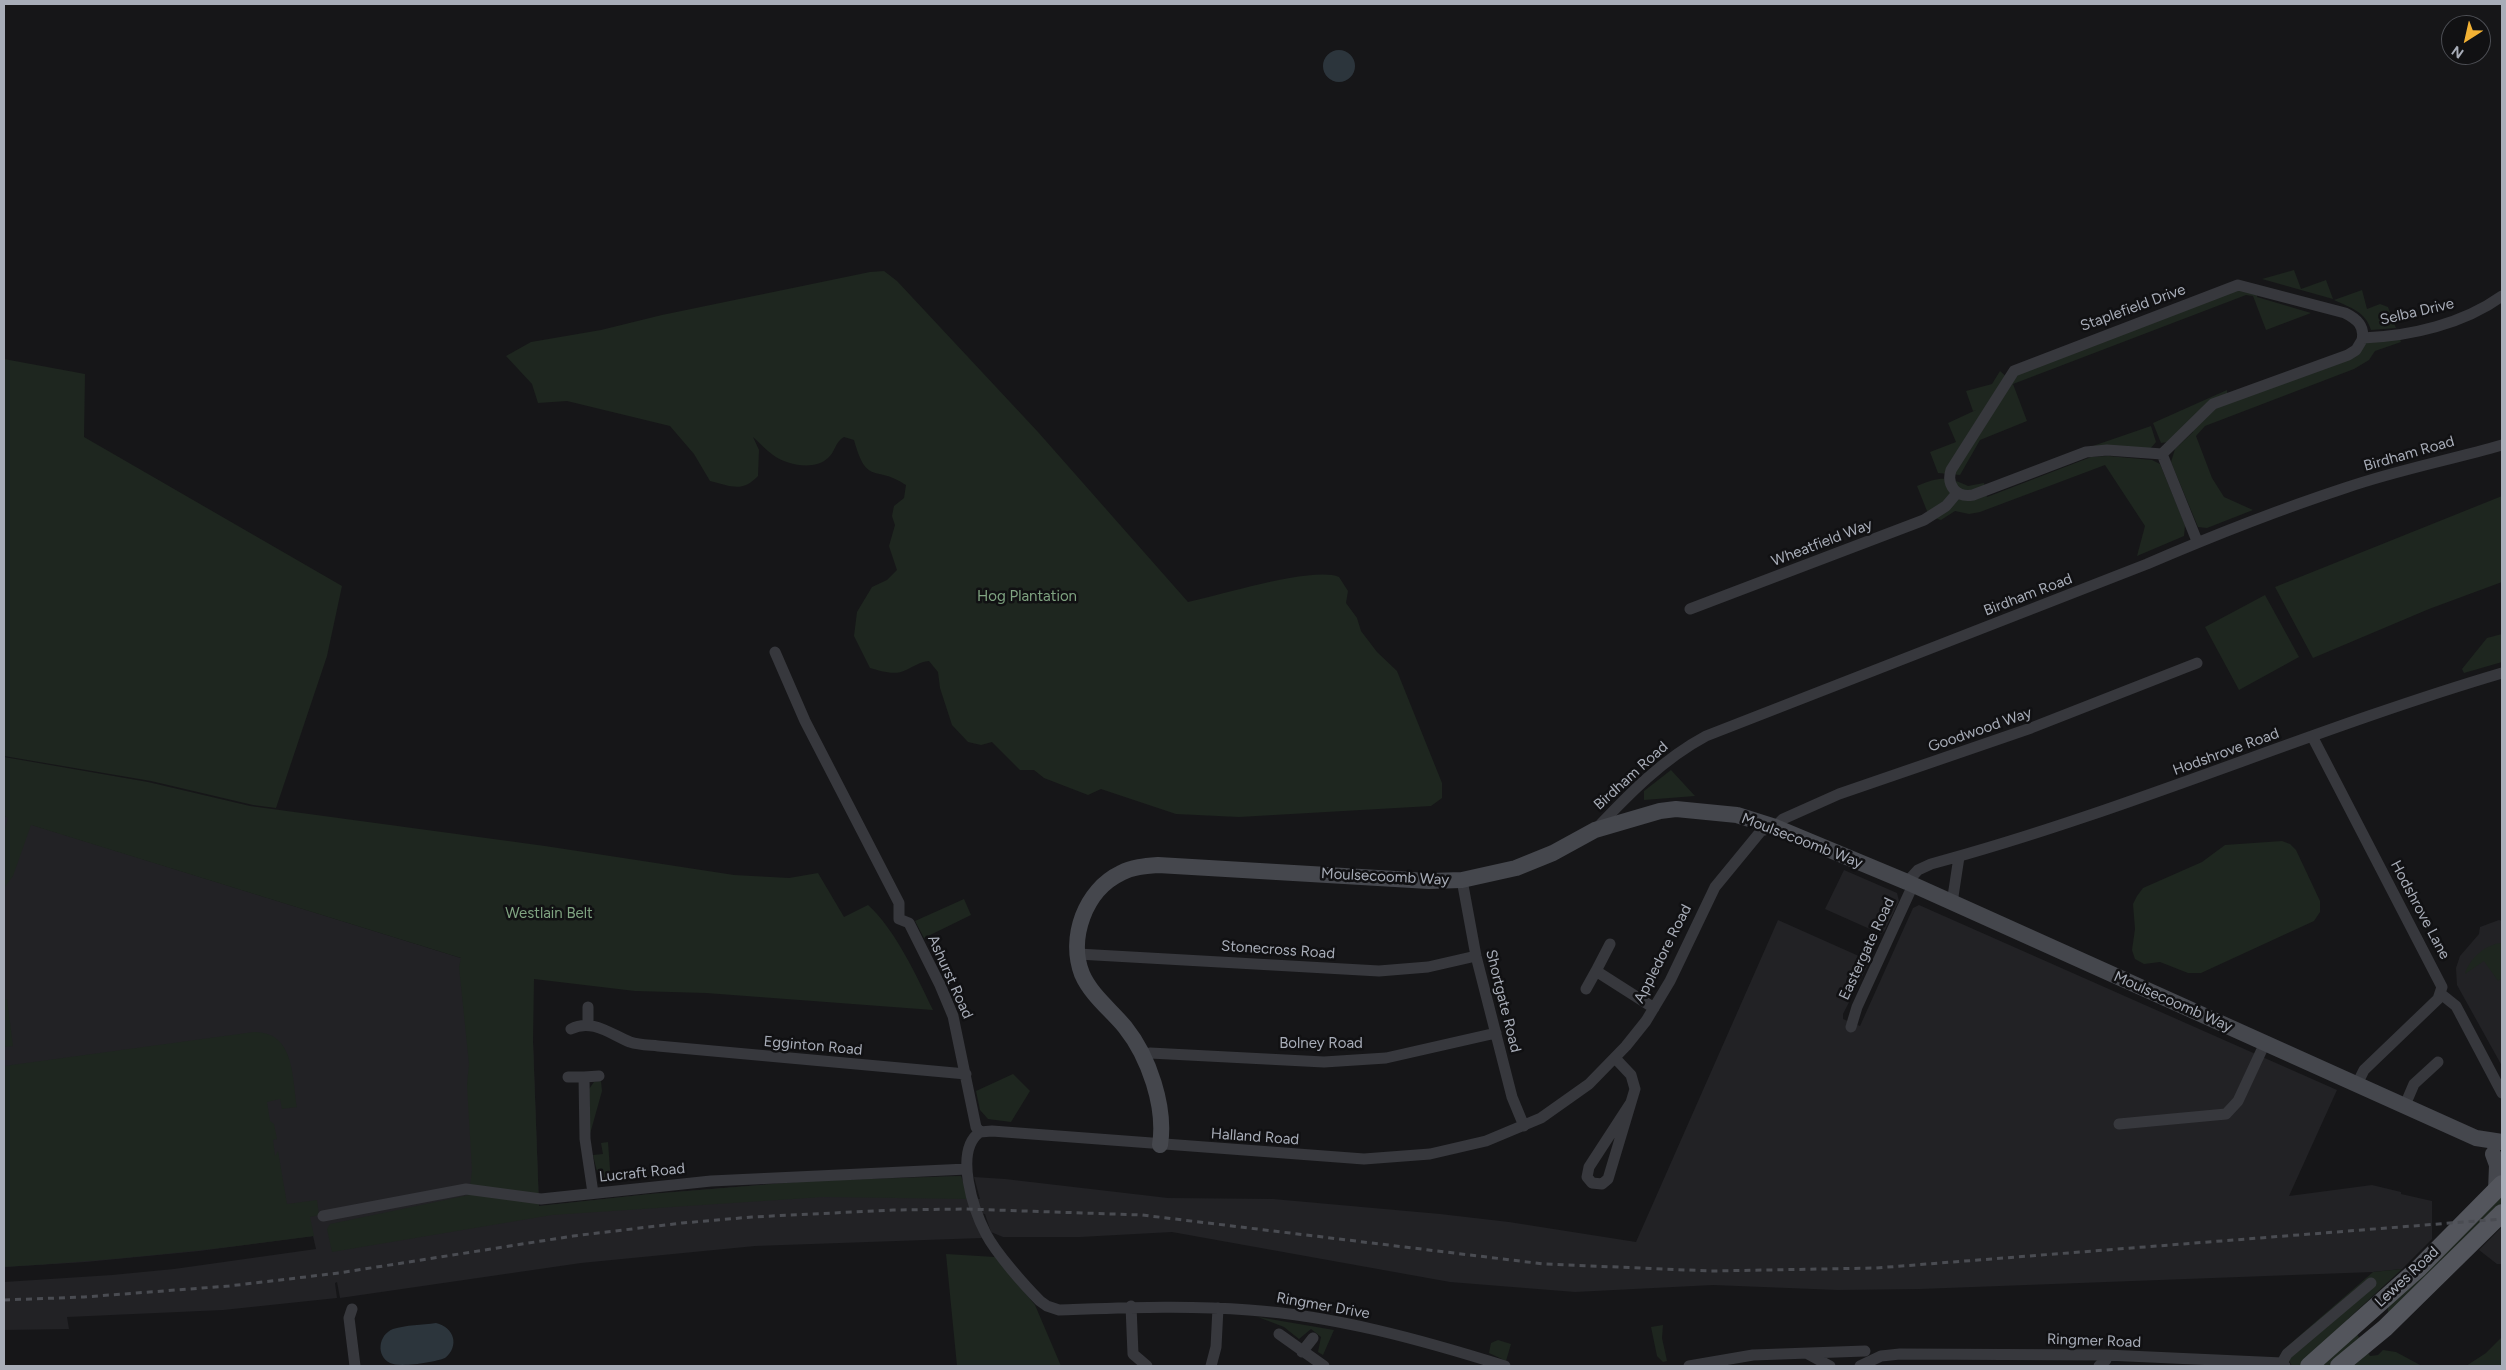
<!DOCTYPE html>
<html>
<head>
<meta charset="utf-8">
<style>
  body { margin:0 }
  #map { position:relative; width:2506px; height:1370px; overflow:hidden; background:#161618; font-family:Figtree,sans-serif }
  canvas { display:block }
  .frame { position:absolute; inset:0; border:5px solid #a8adb8; pointer-events:none }
  .north { position:absolute; left:2441px; top:15px; width:50px; height:50px; box-sizing:border-box; background:#111113; border:1px solid #4d4f55; border-radius:50%; rotate:215deg; font-size:14px; font-weight:700; line-height:20px; text-align:center; color:#a8adb8 }
  .north::after { content:''; display:block; margin:auto; width:18px; height:22px; background:#f2b134; clip-path:polygon(50% 0,100% 100%,50% 72%,0 100%) }
</style>
</head>
<body>
<div id="map">
<canvas width="2506" height="1370"></canvas>
<div class="frame"></div>
<div class="north">N</div>
</div>
<script>
const c = document.querySelector('canvas').getContext('2d');
c.lineJoin = 'round';
function fillPath(path, color) { c.fillStyle = color; c.fill(path, 'evenodd'); }
function trace(path, color, width, dash) { c.strokeStyle = color; c.lineWidth = width; c.lineCap = dash ? 'butt' : 'round'; c.setLineDash(dash || []); c.stroke(path); }
function drawText(font, color, halo, rows, align = 'center') {
  c.font = font + ' Figtree,sans-serif'; c.lineWidth = 5; c.setLineDash([]); c.textBaseline = 'middle'; c.strokeStyle = halo; c.fillStyle = color; for (const [text, x, y, turn = 0] of rows) {
    c.save(); c.translate(x, y); c.rotate((+turn || 0) * Math.PI / 180); c.textAlign = isNaN(turn) ? turn : align; if (halo) c.strokeText(text, 0, 0); c.fillText(text, 0, 0); c.restore();
  }
}
fillPath(new Path2D(`
  M4,816L461,958L533,1041L539,1206L650,1194L809,1181L961,1176L969,1199H980L974,1177L1005,1179L1168,1198L1273,1199L1440,1214L1509,1222L1636,1242L1778,920L1870,961L1843,1014V1019L1860,1026L1913,908L1919,905L2337,1090L2289,1196L2372,1185L2401,1192V1194L2432,1201V1239L2402,1269L2373,1272L1920,1289L1838,1290L1713,1285L1575,1292L1450,1282L1172,1232L1080,1237H1003L991,1232L985,1214L974,1213L982,1238L755,1246L581,1263L340,1298L337,1282L335,1283L337,1298L223,1310L67,1317L69,1329L4,1330V1282L112,1275L174,1269L316,1249L313,1236L199,1251L85,1262L4,1267Z
  M1844,870L1897,893L1899,901L1885,930L1881,934L1825,909Z
  M2499,920L2502,921V1066L2457,985L2456,968L2460,956L2479,934L2480,927Z
  M2502,1227V1264H2497L2479,1250Z`), '#222225');
fillPath(new Path2D(`
  M2294,270L2301,289L2326,280L2333,299L2262,279Z
  M884,271L897,281L1038,432L1188,602C1218,596 1313,566 1339,577L1348,591L1346,603L1357,618L1361,631L1377,652L1397,671L1442,783V798L1431,806L1239,817L1176,814L1101,789L1088,795L1044,778L1034,770H1020L992,742L981,745L968,742L952,725L940,688L938,672L929,661C919,662 915,666 906,670C895,676 881,671 870,668L854,636L857,612L872,587L887,580L897,570L889,546L895,525L892,516L894,506L904,498L906,485C875,464 867,487 854,440L844,437C835,442 835,452 828,458C814,471 787,465 773,455C766,450 760,443 753,437L759,450L758,476C742,493 731,486 710,481L694,454L670,426L567,401L538,403L532,384L506,356L531,342L601,330L662,315L870,272Z
  M2240,287L2258,291L2257,297L2311,313L2266,330L2253,296L2246,295L2013,384L2027,421L1980,440L1960,475L1938,473L1930,452L1956,442L1948,423L1976,410L1973,411L1966,391L1992,384L2000,371L2010,380L2015,373Z
  M2362,290L2367,309L2380,304L2388,307L2396,328L2371,330C2365,311 2351,308 2334,300Z
  M2399,337L2401,342L2375,351L2369,360L2354,369L2205,426L2196,436L2212,478L2224,497L2253,510L2207,528L2198,527L2171,462L2175,449L2193,432L2187,425L2168,442L2161,443L2153,423L2227,390L2228,403L2367,341Z
  M4,359L85,374L84,437L342,586L327,656L276,808L253,805L151,781L4,756Z
  M2151,426L2156,442L2150,449L2087,448Z
  M2108,456L2152,460L2160,464L2185,525L2184,536L2137,556L2145,526L2105,465L1980,512L1969,514L1955,511L1941,520L1929,516L1917,486C1940,477 1946,476 1968,486L1984,483L1987,497L2091,457Z
  M2502,496V582L2429,609L2313,658L2275,587Z
  M2265,595L2299,657L2239,690L2205,627Z
  M2502,634V662L2464,673L2462,669L2487,638Z
  M4,757L148,782L250,806L545,846L734,875L789,878L818,873L844,917L868,905C895,929 917,977 933,1010L706,993L635,991L534,979L533,1041L539,1206L650,1194L809,1181L961,1176L968,1199L823,1197L552,1215L332,1252L327,1229L330,1224L469,1195L472,1170L467,1085L469,1064L459,967L461,958L31,825L13,876L4,888V832L8,818L4,816Z
  M1671,770L1695,796L1644,800V791Z
  M2282,841L2290,844L2296,850L2320,901V912L2314,921L2201,973H2188L2160,962L2144,964L2135,959L2132,950L2135,929L2133,904L2137,896L2143,888L2202,862L2225,845Z
  M964,899L971,915L924,938L915,921Z
  M2502,943V981L2501,979L2498,981L2484,961L2465,974C2468,960 2487,943 2502,943Z
  M4,999H7L13,1046L4,1047Z
  M254,1032C295,1032 292,1077 297,1107L282,1109L280,1099L267,1102L270,1121L274,1124L277,1139L273,1140L275,1156L278,1151L287,1204L317,1200L319,1215L310,1217L314,1236C211,1250 108,1261 4,1267V1066Z
  M1013,1074L1030,1091L1011,1122L988,1119L980,1110L976,1091Z
  M601,1081L602,1091L590,1134L589,1089L594,1082Z
  M608,1142L611,1183C597,1182 596,1166 593,1155L603,1154L601,1143Z
  M2502,1191V1204L2388,1313V1306Z
  M946,1254L995,1257L1035,1305L1061,1366H957Z
  M2402,1269L2348,1319L2370,1356L2378,1355L2383,1350L2396,1352L2422,1366H2292L2283,1350L2373,1272Z
  M1258,1317L1334,1330L1323,1355L1318,1352L1321,1337L1311,1329L1299,1339L1284,1327Z
  M1663,1325L1662,1338L1667,1361L1663,1362L1657,1356L1651,1327Z
  M2502,1337V1366H2466L2486,1353Z
  M1498,1340L1511,1344L1506,1361L1489,1353L1491,1343Z`), '#1e261f');
fillPath(new Path2D(`
  M1323 66a16 16 0 1 1 32 0a16 16 0 1 1-32 0Z
  M436,1323C454,1327 460,1346 445,1358C435,1362 400,1368 390,1363C376,1356 378,1335 393,1329C406,1325 422,1325 436,1323Z`), '#2c353c');
trace(new Path2D(`
  M2238,285L2345,313C2357,319 2365,326 2362,340L2356,350L2348,355L2213,404L2162,454L2107,450L2086,452L1973,495C1957,498 1946,486 1951,470L2014,371Z
  M2363,338C2411,336 2463,324 2502,296
  M2162,454L2197,541
  M1690,609L1924,520L1946,506L1957,493
  M775,652L805,721L899,903V919L909,923L940,985L953,1016L976,1127L980,1132C953,1151 974,1211 986,1234C996,1253 1024,1285 1040,1301L1047,1306L1059,1310C1122,1308 1185,1305 1249,1310C1336,1316 1422,1340 1505,1366
  M2312,736L2442,987L2438,999L2364,1070L2357,1084
  M1596,829C1629,794 1663,759 1706,736L2147,564C2212,536 2278,510 2345,488C2397,470 2450,460 2502,445
  M1462,880L1476,956L1512,1097L1524,1126
  M1907,882L1918,870L1931,864C2125,812 2309,730 2502,673
  M1952,903L1959,857
  M1610,944L1596,971L1654,1008
  M1078,954L1379,971L1428,967L1476,956
  M1586,989L1596,971
  M2441,994L2456,1006L2502,1093
  M588,1007V1025
  M1851,1027L1857,1007L1913,885
  M571,1029C592,1018 612,1035 630,1042C639,1045 649,1045 658,1046L966,1074
  M1144,1056L1150,1053L1324,1062L1386,1058L1496,1033
  M1615,1058L1631,1075L1635,1089L1608,1179L1602,1184L1592,1183L1587,1177L1589,1167L1630,1104
  M568,1077H584L585,1139L593,1193
  M584,1077L599,1076
  M2405,1105L2414,1084L2438,1062
  M2119,1124L2226,1114L2238,1101L2265,1043
  M980,1132L992,1131L1364,1159L1430,1154L1486,1141L1541,1118L1589,1084L1626,1046L1646,1021L1670,981L1715,887L1761,831L1775,827L1783,819L1839,794L2031,728L2197,663
  M323,1216L466,1189L541,1199L711,1181L967,1169
  M1131,1306L1133,1354L1147,1366
  M352,1309L349,1318L355,1366
  M1279,1334L1324,1366
  M1302,1352L1313,1338
  M1808,1354L1830,1366
  M2282,1363L2287,1354L2371,1283
  M1211,1366L1216,1347L1218,1308
  M1689,1366L1753,1355L1865,1351
  M1860,1366L1881,1356L1900,1354L2106,1355L2282,1363L2285,1366
  M2099,1366L2106,1360V1355`), '#37383d', 11);
trace(new Path2D(`
  M1160,1145C1166,1107 1149,1057 1125,1027C1111,1010 1091,995 1082,974C1068,938 1085,890 1121,873C1132,867 1145,866 1158,865L1429,881L1462,880L1516,868L1553,853L1595,830L1660,811L1676,809L1737,815L1775,827L1907,882L2476,1138L2502,1142
  M2493,1154L2497,1165L2496,1191`), '#45474d', 16);
trace(new Path2D(`
  M2309,1366L2419,1268L2502,1184
  M2339,1366L2385,1328L2502,1213`), '#53555c', 18);
trace(new Path2D(`
  M4,1300L84,1297L229,1286L339,1273L573,1236L682,1223L752,1217L893,1210L966,1209L1142,1215L1544,1264L1711,1271L1876,1268L2502,1219`), '#4a4c52', 3, [6, 5]);
drawText('15px', '#a8adb8', '#111113', [
  ["Staplefield Drive",2133,308,-20],
  ["Selba Drive",2417,312,-13],
  ["Birdham Road",2409,454,-16],
  ["Wheatfield Way",1822,543,-21],
  ["Birdham Road",2028,595,-21],
  ["Goodwood Way",1980,730,-19],
  ["Hodshrove Road",2226,752,-20],
  ["Birdham Road",1631,776,-42],
  ["Moulsecoomb Way",1802,841,21],
  ["Moulsecoomb Way",1385,877,3],
  ["Hodshrove Lane",2420,910,62],
  ["Eastergate Road",1867,949,-65],
  ["Stonecross Road",1278,950,4],
  ["Appledore Road",1663,954,-63],
  ["Ashurst Road",950,977,66],
  ["Shortgate Road",1503,1001,76],
  ["Moulsecoomb Way",2173,1002,24],
  ["Bolney Road",1321,1044],
  ["Egginton Road",813,1046,5],
  ["Halland Road",1255,1137,4],
  ["Lucraft Road",642,1173,-6],
  ["Lewes Road",2407,1277,-43],
  ["Ringmer Drive",1323,1306,10],
  ["Ringmer Road",2094,1341,2]
]);
drawText('15px', '#7fa381', '#111113', [
  ["Hog Plantation",1027,597],
  ["Westlain Belt",549,914]
]);
</script>
</body>
</html>
